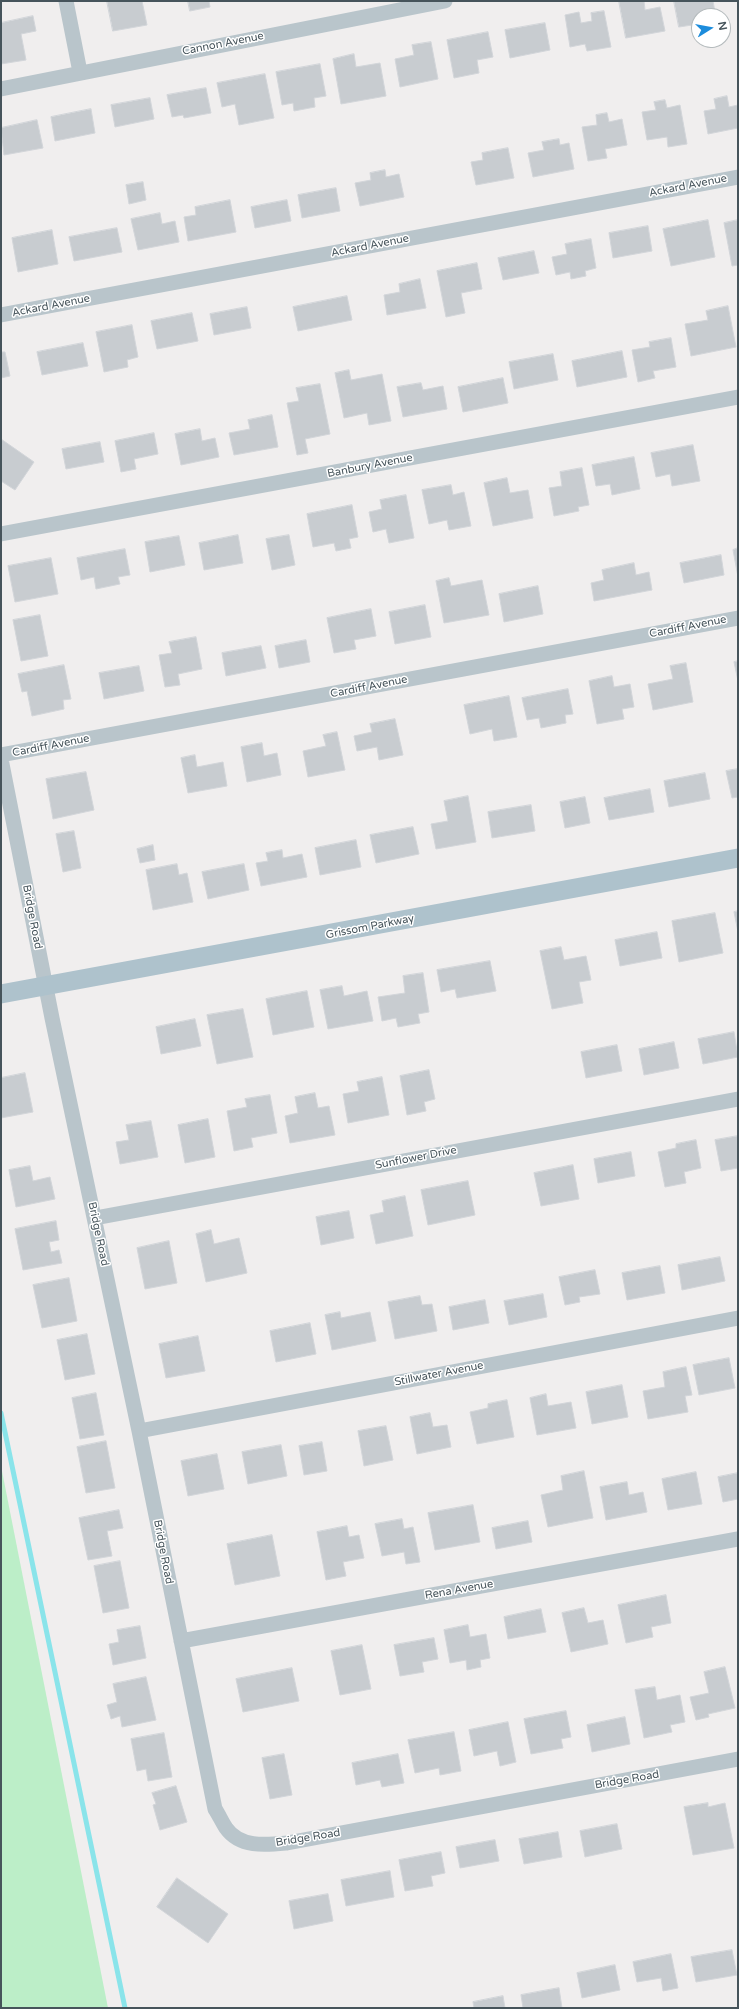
<!DOCTYPE html>
<html>
<head>
<meta charset="utf-8">
<style>
  body { margin:0 }
  #map { position:relative; width:739px; height:2009px; overflow:hidden; background:#f0eeee; font-family:"Varela Round",sans-serif }
  canvas { display:block }
  .frame { position:absolute; inset:0; border:2px solid #46545b; pointer-events:none }
  .north { position:absolute; left:691px; top:8px; width:40px; height:40px; box-sizing:border-box; background:#fff; border:1px solid #b5bbbd; border-radius:50%; rotate:79deg; font-size:11px; font-weight:700; line-height:16px; text-align:center; color:#46545b }
  .north::after { content:''; display:block; margin:auto; width:14px; height:18px; background:#1c8cdc; clip-path:polygon(50% 0,100% 100%,50% 72%,0 100%) }
</style>
</head>
<body>
<div id="map">
<canvas width="739" height="2009"></canvas>
<div class="frame"></div>
<div class="north">N</div>
</div>
<script>
const c = document.querySelector('canvas').getContext('2d');
c.lineJoin = 'round';
function fillPath(path, color) { c.fillStyle = color; c.fill(path, 'evenodd'); }
function trace(path, color, width, dash) { c.strokeStyle = color; c.lineWidth = width; c.lineCap = dash ? 'butt' : 'round'; c.setLineDash(dash || []); c.stroke(path); }
function drawText(font, color, halo, rows, align = 'center') {
  c.font = font + ' "Varela Round",sans-serif'; c.lineWidth = 3; c.setLineDash([]); c.textBaseline = 'middle'; c.strokeStyle = halo; c.fillStyle = color; for (const [text, x, y, turn = 0] of rows) {
    c.save(); c.translate(x, y); c.rotate((+turn || 0) * Math.PI / 180); c.textAlign = isNaN(turn) ? turn : align; if (halo) c.strokeText(text, 0, 0); c.fillText(text, 0, 0); c.restore();
  }
}
fillPath(new Path2D(`
  M1,1466L108,2008H1Z`), '#bceec8');
trace(new Path2D(`
  M1,1413L125,2008`), '#8ae4ea', 5);
const building = new Path2D(`
  M107,1H142L147,25L113,31Z
  M188,1H209L210,7L190,11Z
  M619,1H644L645,10L660,7L665,31L626,38Z
  M674,1H713L715,12L704,14V16H699V24L679,27Z
  M604,11L611,47L587,51L585,44L570,47L565,15L579,12L581,23L592,21L591,13Z
  M33,16L36,31L21,34L26,60L1,64V23Z
  M545,23L550,50L510,58L505,30Z
  M488,32L493,57L477,60L479,73L454,78L447,40Z
  M431,42L438,79L400,87L395,59L414,55L412,45Z
  M354,54L356,67L380,63L386,96L341,104L333,59Z
  M320,64L326,96L314,98L315,107L294,111L293,103L282,105L276,72Z
  M265,74L274,118L239,125L235,104L222,107L217,83Z
  M206,88L211,113L184,118L183,115L172,117L167,95Z
  M727,96L729,107L738,105V128L708,134L704,111L716,109L714,99Z
  M150,98L154,119L115,127L111,105Z
  M665,100L667,108L680,105L687,144L668,147L667,137L647,140L642,112L656,110L654,102Z
  M91,109L95,133L55,141L51,117Z
  M607,113L609,122L622,119L627,145L605,149L607,158L588,161L582,127L597,125L596,115Z
  M37,120L43,148L4,155L1,128Z
  M559,139L560,145L569,143L574,169L533,177L528,153L544,150L542,142Z
  M508,148L514,178L476,185L471,162L483,160L482,153Z
  M385,170L386,177L399,174L404,197L360,206L355,183L371,180L370,173Z
  M143,182L146,200L129,204L126,185Z
  M336,188L340,211L302,218L298,195Z
  M230,200L236,232L188,241L184,217L196,215L195,207Z
  M287,200L291,221L255,228L251,207Z
  M160,213L162,224L175,221L179,242L138,250L131,219Z
  M708,220L715,257L671,266L663,229Z
  M738,220V265L732,266L724,223Z
  M648,226L652,251L613,258L609,233Z
  M117,228L122,252L74,261L69,237Z
  M52,230L58,264L18,272L12,238Z
  M591,239L596,268L585,271L586,276L571,279L570,272L556,275L552,257L567,254L565,244Z
  M534,251L539,273L503,280L498,258Z
  M477,263L482,289L461,293L465,313L446,317L437,271Z
  M420,279L426,308L387,315L384,295L400,292L399,284Z
  M347,296L352,320L298,331L293,307Z
  M728,306L736,347L691,356L685,324L708,320L706,311Z
  M247,307L251,328L214,335L210,314Z
  M192,313L198,341L157,349L151,321Z
  M132,325L138,357L127,360L128,367L104,372L96,332Z
  M671,338L676,367L653,371L655,378L638,382L632,350L650,347L649,342Z
  M83,343L88,366L42,375L37,352Z
  M622,351L627,377L577,387L572,361Z
  M1,352H5L10,376L1,378Z
  M553,354L558,380L514,389L509,362Z
  M349,370L351,380L382,374L391,421L369,425L367,413L344,418L335,373Z
  M503,378L508,403L463,412L458,387Z
  M421,383L423,390L443,386L447,409L403,417L397,387Z
  M320,384L330,434L305,439L308,453L297,455L287,403L299,401L296,388Z
  M272,415L278,447L234,455L229,433L250,429L248,420Z
  M200,429L202,441L215,438L219,457L181,465L175,434Z
  M154,433L158,454L134,459L136,469L121,472L115,441Z
  M1,439L34,462L15,490L1,481Z
  M100,442L104,462L66,469L62,449Z
  M693,445L700,481L672,486L670,474L656,477L651,453Z
  M634,457L640,489L612,495L610,484L596,486L592,465Z
  M582,468L589,505L578,507L579,511L554,516L549,488L562,486L560,472Z
  M507,478L510,493L528,490L533,518L493,526L484,483Z
  M451,485L453,495L464,492L471,526L449,530L447,520L429,524L422,490Z
  M406,495L414,538L389,543L386,529L373,532L369,512L382,509L380,500Z
  M352,505L358,537L349,539L351,548L336,551L334,543L313,547L307,514Z
  M238,535L243,563L204,570L199,543Z
  M289,535L295,565L272,570L266,539Z
  M179,536L185,565L150,572L145,542Z
  M738,548V577L733,550Z
  M125,549L130,575L118,577L120,584L96,589L94,577L81,580L77,558Z
  M721,555L724,575L684,583L680,563Z
  M51,558L58,594L15,602L8,566Z
  M634,563L636,575L649,572L652,590L594,601L591,583L604,580L602,570Z
  M449,578L451,586L482,580L489,615L444,623L436,581Z
  M538,586L543,614L504,622L499,594Z
  M425,605L431,637L395,644L389,612Z
  M371,609L376,636L354,640L356,649L334,653L327,618Z
  M40,615L48,656L21,661L13,620Z
  M196,637L202,669L178,674L180,685L165,687L159,655L172,653L169,642Z
  M306,640L310,662L279,668L275,646Z
  M261,646L266,668L226,676L222,653Z
  M738,661V681L734,662Z
  M686,663L693,702L653,710L648,684L673,679L670,666Z
  M64,665L71,699L63,700L64,709L32,716L27,691L22,692L18,674Z
  M139,666L144,691L104,699L99,673Z
  M612,676L614,687L630,684L634,707L622,709L624,719L597,724L589,681Z
  M568,689L573,714L565,715L566,723L541,728L539,718L527,720L522,698Z
  M509,696L517,737L494,741L492,729L470,734L464,705Z
  M395,719L403,755L379,760L377,747L357,751L354,736L372,732L370,724Z
  M337,732L345,770L308,777L303,751L326,746L323,735Z
  M262,743L264,756L277,753L281,775L247,782L241,747Z
  M195,755L197,767L223,762L227,786L188,793L181,758Z
  M738,769V797L732,798L726,771Z
  M86,772L94,810L53,819L46,779Z
  M705,773L710,799L669,807L664,781Z
  M650,789L654,812L609,820L604,798Z
  M468,796L476,842L436,849L431,824L448,821L444,801Z
  M585,797L590,823L565,828L560,802Z
  M531,805L535,831L492,838L488,812Z
  M413,827L419,854L376,863L370,835Z
  M74,831L81,868L63,872L56,834Z
  M356,840L361,867L320,875L315,848Z
  M153,845L155,860L140,863L137,849Z
  M282,850L283,858L302,854L307,877L261,886L256,863L268,861L266,853Z
  M177,864L179,875L187,873L193,902L153,910L146,870Z
  M244,864L249,890L208,899L202,872Z
  M738,911V932L734,912Z
  M715,913L723,953L679,962L672,921Z
  M657,932L662,958L620,966L615,940Z
  M561,947L564,960L586,956L591,980L579,982L583,1003L552,1009L540,951Z
  M490,961L496,991L457,998L455,989L441,992L437,970Z
  M423,973L429,1012L418,1014L420,1023L398,1027L396,1018L382,1021L378,997L405,993L403,976Z
  M342,986L344,996L367,991L373,1021L328,1029L320,990Z
  M307,991L314,1027L273,1035L266,999Z
  M243,1009L253,1057L217,1064L207,1015Z
  M195,1019L201,1046L161,1054L156,1027Z
  M734,1032L738,1057L703,1064L698,1039Z
  M674,1042L679,1068L644,1075L639,1049Z
  M617,1045L622,1071L586,1078L581,1052Z
  M429,1070L435,1099L424,1102L426,1111L407,1115L400,1076Z
  M25,1073L33,1112L1,1118V1078Z
  M382,1077L389,1115L348,1123L343,1094L359,1091L357,1082Z
  M315,1093L318,1108L329,1106L335,1135L290,1143L285,1116L298,1113L295,1097Z
  M270,1095L277,1133L251,1138L253,1147L234,1151L227,1111L247,1107L245,1099Z
  M208,1119L215,1157L185,1163L178,1125Z
  M151,1121L158,1157L120,1164L116,1142L129,1140L126,1125Z
  M738,1136V1168L721,1171L715,1140Z
  M696,1140L701,1168L684,1172L686,1183L665,1187L658,1152L676,1148V1144Z
  M631,1152L635,1176L598,1183L594,1159Z
  M573,1165L579,1199L541,1206L534,1173Z
  M30,1166L33,1181L50,1177L55,1199L16,1207L9,1170Z
  M468,1181L475,1215L428,1225L421,1190Z
  M405,1196L413,1236L376,1244L370,1215L384,1212L382,1201Z
  M349,1211L354,1238L321,1245L316,1217Z
  M56,1221L59,1240L49,1242L51,1252L59,1250L62,1263L23,1270L15,1229Z
  M211,1230L214,1244L239,1238L247,1273L206,1282L196,1234Z
  M169,1241L177,1283L145,1289L137,1248Z
  M720,1257L725,1281L682,1290L678,1265Z
  M660,1266L665,1293L627,1300L622,1273Z
  M595,1270L600,1294L579,1297L580,1302L565,1305L559,1277Z
  M69,1278L77,1321L42,1328L33,1285Z
  M543,1294L547,1317L509,1325L504,1301Z
  M420,1296L422,1305L432,1304L437,1331L395,1339L388,1302Z
  M485,1300L489,1323L453,1330L449,1307Z
  M340,1312L341,1318L370,1312L376,1341L332,1350L325,1315Z
  M310,1323L316,1354L276,1362L270,1331Z
  M87,1334L95,1374L65,1380L57,1340Z
  M198,1336L205,1371L166,1378L159,1344Z
  M729,1358L735,1388L699,1395L693,1365Z
  M686,1367L692,1395L685,1396L688,1412L648,1419L643,1391L665,1387L663,1372Z
  M622,1385L628,1417L592,1424L586,1392Z
  M96,1393L104,1435L80,1439L72,1398Z
  M546,1394L548,1406L571,1402L576,1428L537,1435L530,1398Z
  M507,1400L514,1437L477,1444L470,1412L488,1408V1404Z
  M430,1413L433,1427L447,1425L451,1447L417,1454L410,1417Z
  M386,1426L393,1460L364,1466L358,1431Z
  M106,1441L115,1488L86,1493L77,1447Z
  M322,1442L327,1471L304,1475L299,1446Z
  M281,1445L287,1476L248,1484L242,1452Z
  M217,1454L224,1489L188,1496L181,1461Z
  M584,1471L593,1518L548,1527L541,1495L563,1490L561,1476Z
  M696,1472L702,1504L668,1510L662,1479Z
  M738,1473V1499L723,1502L718,1477Z
  M627,1482L629,1495L643,1492L647,1512L606,1520L600,1487Z
  M473,1505L480,1542L435,1550L428,1513Z
  M119,1510L123,1528L107,1531L112,1556L88,1560L79,1518Z
  M402,1519L404,1529L413,1527L420,1562L406,1564L404,1552L382,1556L375,1524Z
  M528,1521L532,1542L496,1549L492,1528Z
  M347,1526L349,1537L359,1535L364,1558L343,1562L346,1576L326,1580L317,1532Z
  M272,1535L280,1576L235,1585L227,1544Z
  M120,1561L129,1608L103,1613L94,1566Z
  M666,1595L671,1623L651,1627L653,1637L626,1643L618,1605Z
  M584,1608L588,1623L603,1620L608,1644L571,1652L562,1613Z
  M541,1609L546,1632L508,1639L504,1617Z
  M468,1625L470,1637L486,1634L490,1658L480,1660L481,1667L467,1670L466,1660L450,1663L444,1630Z
  M140,1626L146,1658L113,1665L109,1644L119,1642L117,1630Z
  M434,1638L438,1659L422,1662L424,1672L400,1676L394,1645Z
  M362,1645L371,1689L340,1695L331,1651Z
  M725,1667L735,1708L708,1714L709,1717L696,1720L690,1697L709,1693L704,1672Z
  M292,1668L299,1701L243,1712L236,1679Z
  M146,1677L156,1720L122,1727L120,1716L111,1719L107,1705L117,1702L113,1684Z
  M655,1687L657,1700L680,1695L685,1722L670,1725L672,1732L644,1738L635,1690Z
  M566,1711L571,1737L561,1739L563,1748L531,1754L524,1719Z
  M625,1717L630,1744L592,1752L587,1725Z
  M508,1722L516,1762L500,1766L497,1751L474,1756L469,1730Z
  M454,1732L461,1771L440,1775L439,1768L415,1773L408,1740Z
  M164,1733L172,1777L148,1781L146,1769L137,1771L131,1739Z
  M284,1754L292,1795L270,1799L262,1758Z
  M398,1754L404,1783L382,1787L380,1780L356,1785L352,1763Z
  M176,1786L187,1822L160,1830L153,1805L156,1804L152,1793Z
  M708,1803V1807L725,1803L734,1848L693,1855L684,1807Z
  M617,1824L622,1849L585,1857L580,1831Z
  M558,1832L562,1857L524,1864L519,1839Z
  M495,1840L499,1861L460,1868L456,1847Z
  M441,1852L445,1873L431,1876L433,1886L405,1891L399,1860Z
  M390,1871L394,1897L346,1906L341,1880Z
  M177,1878L228,1914L208,1943L157,1907Z
  M328,1894L333,1921L294,1929L289,1901Z
  M732,1950L737,1975L696,1982L691,1957Z
  M671,1954L678,1988L663,1991L661,1978L637,1982L633,1962Z
  M615,1965L620,1990L582,1998L577,1973Z
  M559,1988L562,2008H523L521,1995Z
  M503,1996L505,2008H474L473,2002Z`);
fillPath(building, '#c8ccd0');
trace(building, '#d2d5d9', 1);
trace(new Path2D(`
  M66,1L80,72
  M1,89L445,1
  M1,315L738,177
  M1,534L738,397
  M1,755L738,618
  M1,759L52,1018L139,1431L215,1809C219,1815 222,1822 226,1828C240,1848 266,1845 287,1843L738,1759
  M95,1218L738,1099
  M139,1431L738,1318
  M181,1641L738,1539`), '#b9c5cb', 15);
trace(new Path2D(`
  M1,994L738,858`), '#aec2cc', 19);
drawText('11px', '#46545b', '#fff', [
  ["Cannon Avenue",223,44,-11],
  ["Ackard Avenue",688,186,-11],
  ["Ackard Avenue",370,246,-11],
  ["Ackard Avenue",51,306,-11],
  ["Banbury Avenue",370,466,-11],
  ["Cardiff Avenue",688,627,-11],
  ["Cardiff Avenue",369,687,-11],
  ["Cardiff Avenue",51,746,-11],
  ["Bridge Road",32,917,79],
  ["Grissom Parkway",370,927,-11],
  ["Sunflower Drive",416,1158,-11],
  ["Bridge Road",98,1234,78],
  ["Stillwater Avenue",439,1374,-11],
  ["Bridge Road",163,1552,79],
  ["Rena Avenue",459,1590,-10],
  ["Bridge Road",627,1780,-10],
  ["Bridge Road",308,1838,-9]
]);
</script>
</body>
</html>
